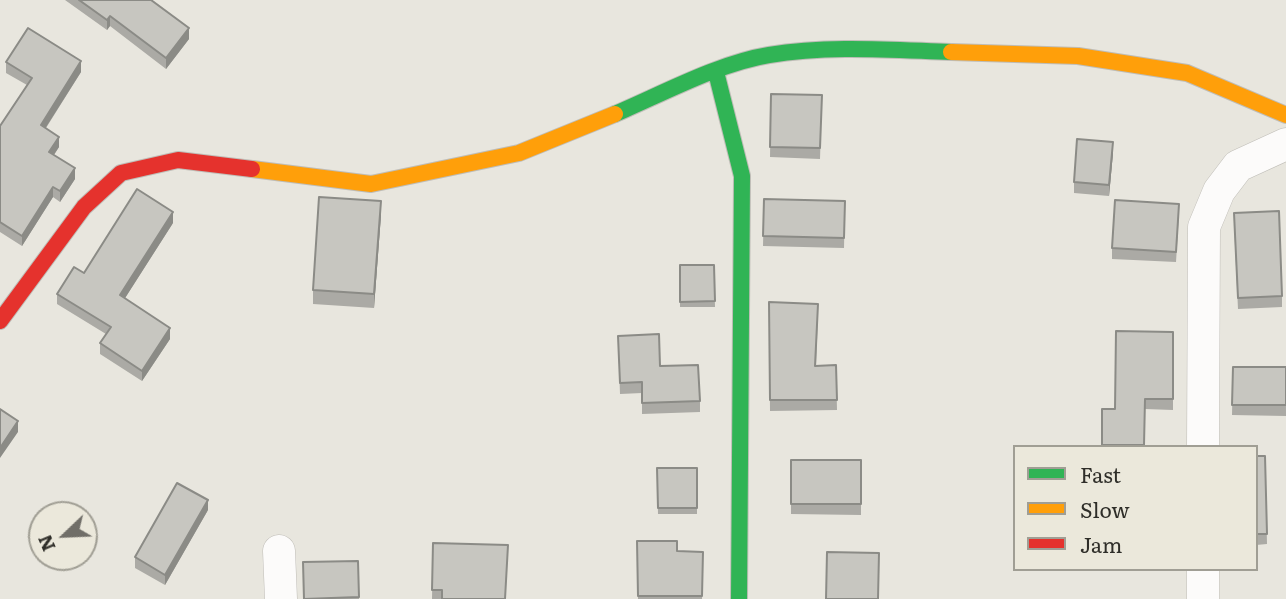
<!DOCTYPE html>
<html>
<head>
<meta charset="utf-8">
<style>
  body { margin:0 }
  #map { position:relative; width:1286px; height:599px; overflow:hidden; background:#e8e6de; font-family:Literata,serif }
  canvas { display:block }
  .legend { position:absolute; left:1013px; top:445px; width:245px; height:126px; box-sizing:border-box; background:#ebe8db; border:2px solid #a09e94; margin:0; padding:9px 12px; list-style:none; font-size:21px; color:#2f2e29 }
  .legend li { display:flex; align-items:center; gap:14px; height:35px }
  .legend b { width:35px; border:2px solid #a09e94 }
  .north { position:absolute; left:28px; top:501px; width:70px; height:70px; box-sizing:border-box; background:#ebe8db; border:2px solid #a09e94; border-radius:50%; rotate:247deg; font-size:19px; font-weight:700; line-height:28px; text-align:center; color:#2f2e29 }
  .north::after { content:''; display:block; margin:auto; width:24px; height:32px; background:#706e68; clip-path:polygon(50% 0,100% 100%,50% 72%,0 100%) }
</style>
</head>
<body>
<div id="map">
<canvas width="1286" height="599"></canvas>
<ul class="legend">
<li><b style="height:9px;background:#30b455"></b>Fast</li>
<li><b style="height:9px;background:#ff9f0a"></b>Slow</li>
<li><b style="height:9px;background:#e5322d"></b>Jam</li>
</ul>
<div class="north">N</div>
</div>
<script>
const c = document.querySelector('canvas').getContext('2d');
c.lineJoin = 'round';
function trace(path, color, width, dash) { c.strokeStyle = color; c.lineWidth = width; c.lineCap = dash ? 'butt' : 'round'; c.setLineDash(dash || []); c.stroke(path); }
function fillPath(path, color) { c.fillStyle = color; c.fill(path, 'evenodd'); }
const street = new Path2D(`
  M1203,447L1204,227L1219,191L1238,166L1286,144
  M279,551L281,599
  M1203,599V569`);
const fast = new Path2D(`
  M716,72L742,176L739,599
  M615,114C662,94 719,63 769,55C829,45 891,50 951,52`);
const slow = new Path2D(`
  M951,52L1078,56L1187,73L1286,115
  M252,169L371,184L519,153L615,114`);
const jam = new Path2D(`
  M0,321L84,207L121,173L178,160L252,169`);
trace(street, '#bfbdb7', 33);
trace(fast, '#bfbdb7', 18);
trace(slow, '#bfbdb7', 18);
trace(jam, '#bfbdb7', 18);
trace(street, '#fcfbfa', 32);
trace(fast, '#30b455', 16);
trace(slow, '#ff9f0a', 16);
trace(jam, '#e5322d', 16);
fillPath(new Path2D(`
  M65,0H151L189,39L166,69L110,26L107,30Z
  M6,62L81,72L46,128L59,147L54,155L75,179L60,202L53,197L22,246L0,232V126L27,85L6,73Z
  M771,94L822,95L820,159L770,157Z
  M1113,153L1109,196L1074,193V182Z
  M764,199L845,201L844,248L763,246Z
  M1179,214L1176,262L1112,259V248Z
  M381,215L374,308L313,304V290Z
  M173,223L125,298L170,339L142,381L100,354V343L106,334L57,304V294L84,273Z
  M1234,224L1282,296V307L1238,309Z
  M680,265H714L715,307H680Z
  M769,302L818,315L816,366L836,365L837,410L770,411Z
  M1173,332V410L1145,409L1144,447H1102V409H1115Z
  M618,336L660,366L700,401V412L642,414V393L620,394Z
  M1233,367H1286V416L1232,415Z
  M1256,456H1265L1267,544L1256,545Z
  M791,460H861V515L791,514Z
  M657,468H697V514H658Z
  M208,510L165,585L135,568V557Z
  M637,541L677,551L703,552L702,599H638Z
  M433,543L506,599H432Z
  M358,561L359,599H304Z`), '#abaaa5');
fillPath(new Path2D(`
  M110,16V26L107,30V20Z
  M189,28V39L166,69V58Z
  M81,61V72L41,135V125Z
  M59,137V147L49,162V152Z
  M1113,142V153L1109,196V185Z
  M75,168V179L60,202V191Z
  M53,187V197L22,246V236Z
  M381,201V215L374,308V294Z
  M173,212V223L120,306V295Z
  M170,328V339L142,381V371Z
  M18,421V432L0,458V448Z
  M208,500V510L165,585V575Z`), '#8b8b86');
const building = new Path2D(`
  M79,0H151L189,28L166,58L110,16L107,20Z
  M28,28L81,61L41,125L59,137L49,152L75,168L60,191L53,187L22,236L0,222V126L32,78L6,62Z
  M771,94L822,95L820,148L770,147Z
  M1077,139L1113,142L1109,185L1074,182Z
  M137,189L173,212L120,295L170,328L142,371L100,343L111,327L57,294L74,267L84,273Z
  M319,197L381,201L374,294L313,290Z
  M764,199L845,201L844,238L763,236Z
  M1115,200L1179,204L1176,252L1112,248Z
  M1279,211L1282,296L1238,298L1234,213Z
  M680,265H714L715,301L680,302Z
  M769,302L818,304L815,366L836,365L837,400H770Z
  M1116,331L1173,332V399H1145L1144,445H1102V409H1115Z
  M659,334L660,366L698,365L700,401L642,403V382L620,383L618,336Z
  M1233,367H1286V405H1232Z
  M0,409L18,421L0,448Z
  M1256,456H1265L1267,534H1256Z
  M791,460H861V504H791Z
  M657,468H697V508H658Z
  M177,483L208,500L165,575L135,557Z
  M637,541H677V551L703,552L702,596H638Z
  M433,543L508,545L505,599H442V590H432Z
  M827,552L879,553L878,599H826Z
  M358,561L359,597L304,599L303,562Z`);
fillPath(building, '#c7c6c0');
trace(building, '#8b8b86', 2);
</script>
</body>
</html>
